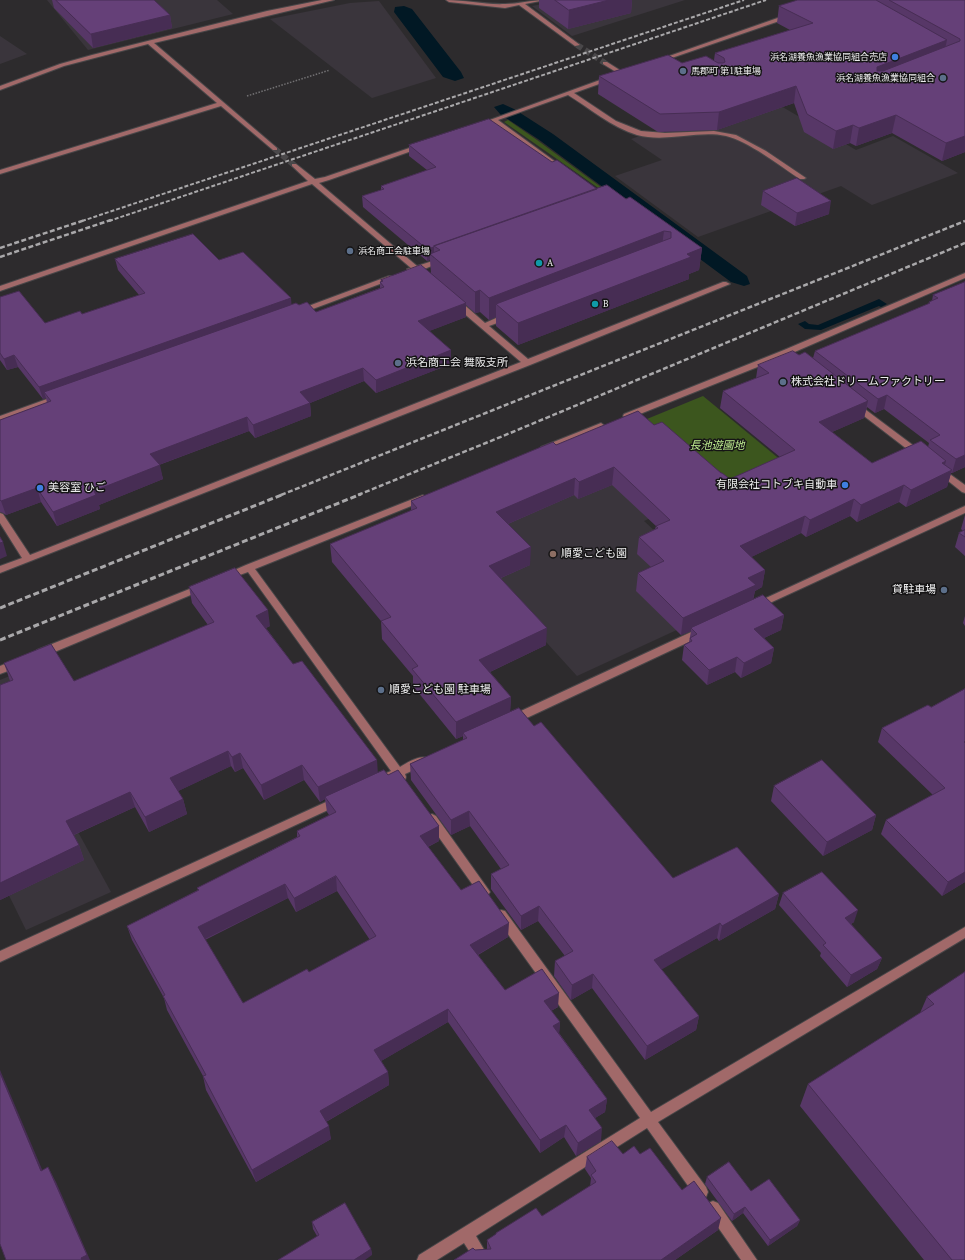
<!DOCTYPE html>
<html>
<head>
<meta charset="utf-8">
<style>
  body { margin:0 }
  canvas { display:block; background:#2d2b2d }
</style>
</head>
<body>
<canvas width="965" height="1260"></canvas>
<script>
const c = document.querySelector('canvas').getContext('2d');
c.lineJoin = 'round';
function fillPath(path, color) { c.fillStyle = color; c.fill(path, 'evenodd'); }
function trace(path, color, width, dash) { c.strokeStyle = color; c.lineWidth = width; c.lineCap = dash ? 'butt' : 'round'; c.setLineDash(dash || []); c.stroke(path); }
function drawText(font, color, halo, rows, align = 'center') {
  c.font = font + ' "PT Serif","Noto Sans JP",serif'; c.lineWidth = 3; c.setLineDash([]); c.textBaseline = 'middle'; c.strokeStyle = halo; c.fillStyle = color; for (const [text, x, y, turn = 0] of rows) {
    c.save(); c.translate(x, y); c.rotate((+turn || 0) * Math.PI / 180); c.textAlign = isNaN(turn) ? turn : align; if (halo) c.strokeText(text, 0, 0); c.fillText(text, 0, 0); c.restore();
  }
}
fillPath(new Path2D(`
  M47,0H217L233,14L88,50Z
  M564,0H685L572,36L532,6Z
  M379,1L436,78L372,98L270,19L350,3Z
  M0,36L27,54L0,64Z
  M762,95L856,150L893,136L958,173L872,205L841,186L698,237L615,176L662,160L631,139Z
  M642,421L718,487L644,521L733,604L577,676L496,587L397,519Z
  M58,656L45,772L111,892L26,930L0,877V680Z`), '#3a353c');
fillPath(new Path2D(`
  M508,120L537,140L609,193L607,194L504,122Z
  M703,396L811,485L718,487L642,421Z`), '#3c561e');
fillPath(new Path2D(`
  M404,6L412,9L461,72L464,78L455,81L443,77L394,12L395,7Z
  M503,104L514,109L553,134L747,276L750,284L744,286L731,282L538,139L500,114L494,107Z
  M879,299L887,304L881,307L879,306L821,330L805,329L798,324L805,321L809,324L818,325Z`), '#011824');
trace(new Path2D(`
  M577,45L605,63
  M275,149L294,165`), '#4a484a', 6, [6, 3.5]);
const minor = new Path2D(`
  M322,0H334L154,43L277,148V150H273L221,106L0,174V170L217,103L148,44L64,66L0,90V86L60,64L92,55L267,11Z
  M446,0C466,0 486,5 505,4C518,4 531,0 545,0L525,4L580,45L575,46L519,5L505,8L449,2Z
  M789,14L792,16L791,17L660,62L655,61Z
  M603,62H607L626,74L621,75L603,64Z
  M611,76L614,78L613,79L574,93L616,121L641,131L665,133L714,131L736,135L766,151L806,178L804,179H800C780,166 748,141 726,136C697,130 666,143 637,135C611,127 591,109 568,95L498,120L564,168V170H560L492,123L479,127L476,125Z
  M421,144L423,145V147L329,180L319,183L417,266L442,258L446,260L422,270L424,272L423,274H420L415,272L407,273V269L411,268L312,184L0,291V286L308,181L292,166V164H296L315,179L325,177Z
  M965,273V278L790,354L630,418L627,419L623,416L624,414L784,350Z
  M389,276H392L396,278L302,313H296L295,311Z
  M723,282H726L730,284L530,365L0,573V566L22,558L0,523V513L3,514L30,555L521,362L454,305V301H460L485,323L505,314H511V318L489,326L528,359Z
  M58,395L61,396L62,398L61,400L0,422V416Z
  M854,401L922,452L923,454L922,456H916L851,406L850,404L851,402Z
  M601,423L605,426L604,428L547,451L544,452L540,449L541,447Z
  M940,467L965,485V493L962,492L937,472L936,470Z
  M423,495L428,498L426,500L255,569L400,767C407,763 419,755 427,758L428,761L427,764L405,774L406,777L405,780L401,781L396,778L388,781L384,780L383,777L384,774L391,771L248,572L226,580L221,577L223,575L246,565Z
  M965,506V513L759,608L756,609L751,606L753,604Z
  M202,584L205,585L207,587L205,589L45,656H37L36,653L37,650Z
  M702,627L706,628L707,631L706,634L516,723H508L507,720L508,717Z
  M17,659L21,660L22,663L21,666L0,674V666Z
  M337,797L341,798L343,801L341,804L0,962V951Z
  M432,814L436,816L488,889L490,892L488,895L484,897L480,895L428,822L426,819L428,816Z
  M501,910L505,911L651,1112L965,927V938L658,1122L706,1187L708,1192L706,1197L701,1199L696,1197L647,1128L476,1236L490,1260H475L464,1243L437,1260H417L419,1255L640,1118L497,919L495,915L497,911Z
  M713,1201L718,1203L757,1260H741L708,1213L706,1208L708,1203Z`);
trace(minor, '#484648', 2);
trace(new Path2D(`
  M247,96L330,70`), '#727173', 1.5, [1.5, 1.5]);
fillPath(minor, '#a16969');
trace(new Path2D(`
  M82,221L744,0
  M109,221L766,0`), '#a9a8aa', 2, [4, 2]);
trace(new Path2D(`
  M0,248L85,220
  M0,257L111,220
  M281,495L965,221
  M358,495L503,436L965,243`), '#a9a8aa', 2.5, [5, 2.5]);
trace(new Path2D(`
  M0,608L284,494
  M0,640L361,494`), '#a9a8aa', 3, [6, 3]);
fillPath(new Path2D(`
  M52,0H154L170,15L172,28L93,48L54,8Z
  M539,0H632L631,13L568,29L539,8Z
  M798,0H965V152L942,161L892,133L856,146L850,143L833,149L804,132L794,103L717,130L658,132L598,94L599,76L714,60L715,53L790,30L777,23L779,6Z
  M409,145L552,162L597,189L626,199L702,248L699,270L689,274V279L518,345L496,326V317L489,320L480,312L475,313L466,305V317L429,331L451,350V364L376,393L364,381L310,403L311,416L255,438L249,431L159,465L163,479L99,505L100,509L57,526L41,502L6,515L3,513L0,512V420L47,403L46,398L43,399L18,367L7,370L0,360V297L45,323L82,314L139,295L118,270L115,259L219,260L291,304L299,305L316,312L380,288V282H381V280L431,273L430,260L427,261L363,207L362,196L381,190V186L427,170L409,156Z
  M763,191L829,214L795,226L761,205Z
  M965,282V467L952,473H951L947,487L906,507L899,502L857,522L850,516L806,537L801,533L751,557L765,570L762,587L755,591L753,600L784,615L781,630L764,638L774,648L771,663L741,678L735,672L707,685L682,660L684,645L689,642L691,631L681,635L636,591L638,573L651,567L637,554L639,537L655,529L656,526L612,485L578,499L574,495L508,524L530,565L501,578L546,645L490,672L511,697L510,711L534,726L673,878L779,894L775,909L719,941L717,938L661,969L699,1016L696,1030L645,1060L592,988L571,1000L554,976L555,961L565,956L538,921L521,930L491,889V874L501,869L470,826L451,835L411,780L410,764L463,740V736L456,739L413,686V676L382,639L381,621L332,562L330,544L411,511V501L556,445L654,425L730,479L780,457L720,408L723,391L756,378L758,365L799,355L813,358L815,351L928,304L929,302L932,301L933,295ZM867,407L875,413L884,409L929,443L928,447L872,463L832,432L864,418Z
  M965,515V556L955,547L959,533L963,531L961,529Z
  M189,587L270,626L266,628L293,664L378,773L388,775L439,826V841L428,847L461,890L508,937L478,955L505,990L558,1007L551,1011L560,1022L559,1033L607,1099L605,1112L595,1118L601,1141L576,1156L564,1137L540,1153L448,1022L381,1061L388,1072L389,1085L326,1122L331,1139L256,1182L206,1090L203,1076L167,1010L164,998L132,940L127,926L198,890L197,888L297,837V831L329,815L327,812L325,799L320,802L304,780L264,800L243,768L235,772L231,766L178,791L183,799L187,814L149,832L135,807L74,835L79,845L84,860L0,900V685L10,681L4,663L74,681L208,625L192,603ZM337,891L370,940L309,972L243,1003L205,940L288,898L296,912Z
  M965,616V626L963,623Z
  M928,705L965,882L942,896L881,834L886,820L933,795L878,742L882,728Z
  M774,786L876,815L872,830L823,856L771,801Z
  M783,893L854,922L851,924L882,958L877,969L847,987L820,956L821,953L779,905Z
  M965,972V1260H924L800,1106L808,1084L920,1013L927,997Z
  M640,1154L682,1190L718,1230L675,1260L475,1250L487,1249V1240L496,1235V1233L542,1216L590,1187L591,1178L585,1169L587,1157Z
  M707,1177L800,1220L797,1226L768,1246L743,1213L732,1221L705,1184Z
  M312,1222L371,1249L372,1255L317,1236L313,1229Z`), '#573767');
fillPath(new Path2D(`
  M609,0H632L631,13L568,29L569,10Z
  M170,15L172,28L93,48L91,34Z
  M947,40L943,58L874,84L877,67Z
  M796,86L794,103L717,130L719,112Z
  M896,115L892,133L856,146L859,128Z
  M853,125L850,143L833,149L836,131Z
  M965,136V152L942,161L946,143Z
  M831,201L829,214L795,226L797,213Z
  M664,231L661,253L496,304V317L489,320V298Z
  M434,247V258L430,254V260L427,261V249Z
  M702,248L699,270L689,274V279L518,345V323Z
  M480,290V312L475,313V292Z
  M291,298L292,310L44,392L46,398L43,399L39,387Z
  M466,303V317L419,335L418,321Z
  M451,350V364L376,393V380Z
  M14,355L18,367L7,370L4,359Z
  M363,368L364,381L310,403L311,416L255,438L253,425L300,392Z
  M887,395L884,409L875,413L878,399Z
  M868,401L864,418L816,439L819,422Z
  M247,417L249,431L153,467L150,454Z
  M965,455V467L952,473L956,459Z
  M946,461L942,475L952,470L947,487L906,507L911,490L942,463Z
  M160,465L163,479L99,505L100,509L57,526L53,512L94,491Z
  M614,467L612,485L578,499L579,482Z
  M575,478L574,495L496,529V512Z
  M904,485L899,502L857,522L861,505Z
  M37,488L41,502L6,515L1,501Z
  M854,499L850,516L806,537L810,520Z
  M805,516L801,533L737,564L740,546Z
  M3,542L7,556L0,559V543Z
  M531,547L530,565L489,583V566Z
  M765,570L762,587L755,591L752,602L691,628V631L681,635L683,618L748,578Z
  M268,610L270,626L259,631L256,616Z
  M784,615L781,630L751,644L754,629Z
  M547,628L546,645L479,677V660Z
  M774,648L771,663L741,678L744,663Z
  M737,657L735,672L707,685L709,670Z
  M511,697L510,714L463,733V736L456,739V722Z
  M228,751L231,766L174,793L170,778Z
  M240,753L243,768L235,772L232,757Z
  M377,760L378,775L325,797V799L320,802L318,787Z
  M302,765L304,780L264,800L261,785Z
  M130,792L135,807L71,836L66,821Z
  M183,799L187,814L149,832L145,817Z
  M469,811L470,826L451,835V820Z
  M876,815L872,830L823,856L827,842Z
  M439,826V841L421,850L420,836Z
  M79,845L84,860L0,900V883Z
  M965,872V882L942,896L948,882Z
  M336,876L337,891L296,912L294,898Z
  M285,884L288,898L201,941L198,927Z
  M779,894L775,909L719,941L722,926Z
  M539,906L538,921L521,930V916Z
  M858,910L854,922L841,930L845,918Z
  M509,923L508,937L470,959V945Z
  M720,923L717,938L652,975L654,960Z
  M882,958L877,969L847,987L851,975Z
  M593,974L592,988L571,1000L572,985Z
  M559,993L558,1007L543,1015L544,1001Z
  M448,1009V1022L376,1064L374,1050Z
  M699,1016L696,1030L645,1060L647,1046Z
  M560,1022L559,1036L553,1026Z
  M0,1070L49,1186L41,1171L0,1073Z
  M388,1072L389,1085L322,1124L320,1111Z
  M607,1099L605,1112L587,1123L589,1110Z
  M566,1125L564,1137L540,1153V1140Z
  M329,1126L331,1139L256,1182L252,1170Z
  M602,1128L601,1141L576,1156L578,1143Z
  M48,1167L56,1182L90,1260H82Z
  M745,1207L743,1213L732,1221L734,1214Z
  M721,1218L718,1230L675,1260H661Z
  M800,1220L797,1226L768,1246L770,1240Z
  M371,1249L372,1255L365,1260H354Z`), '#472d54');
const building = new Path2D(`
  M56,0H154L170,15L91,34Z
  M555,0H609L569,10Z
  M798,0H876L947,40L877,67V71H883L960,41V39L889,0H965V136L946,143L896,115L859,128L853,125L836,131L807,114L796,86L719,112L660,114L599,76L668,55L682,63L706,56L718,63H723L725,62L724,58L715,53L813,23L779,6Z
  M489,119L552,162L557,160L597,189L434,246V247L427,249L362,196L384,189L381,186L436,167L409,145Z
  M797,178L831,201L797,213L763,191Z
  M607,185L626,199L630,197L702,248L687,254L691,257L518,323L496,304L671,238V232L664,231L489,298L480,290L475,292L430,254L440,250L434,246Z
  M193,234L219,260L243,252L291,298L39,387L14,355L4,359L0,353V297L19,291L45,323L80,311L82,314L145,293L115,259Z
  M421,265L466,303L418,321L451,350L376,380L363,368L300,392L310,403L253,425L247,417L150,454L160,465L94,491L96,495L53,512L37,488L1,501L0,500V420L51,401L44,392L296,303L299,305L307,302L316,312L384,287L380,282L383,281L381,280Z
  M965,282V455L956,459L930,440L940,435L887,395L878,399L815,351L930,303L929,302L938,298L933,295Z
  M793,351L799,355L805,352L868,401L819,422L872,463L921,441L946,461L942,463L952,470L911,490L904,485L861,505L854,499L810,520L805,516L740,546L765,570L748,578L756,585L683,618L638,573L664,561L639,537L658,528L656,526L670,520L614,467L579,482L575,478L496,512L531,547L489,566L547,628L479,660L511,697L456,722L412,669L418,666L381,621L391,617L330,544L417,508L411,501L553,442L556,445L638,411L654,425L662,422L721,473H722L730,479L795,450L723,391L769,373L758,365Z
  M965,530V537L959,533Z
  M0,537L3,542L0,543Z
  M235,568L268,610L256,616L293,664L302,661L377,760L318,787L302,765L261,785L240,753L232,757L228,751L170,778L183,799L145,817L130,792L66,821L79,845L0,883V685L13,680L4,663L51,644L74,681L214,622L189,587Z
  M763,595L784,615L754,629L774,648L744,663L737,657L709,670L684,645L692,641L690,638L697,634L691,628Z
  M965,689V741L964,742L965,743V872L948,882L886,820L945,788L882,728L928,705L931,707Z
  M519,708L534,726L541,722L673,878L737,847L779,894L722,926L720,923L654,960L699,1016L647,1046L593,974L572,985L555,961L573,951L539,906L521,916L491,874L509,865L469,811L451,820L410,764L467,738L463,733Z
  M822,760L876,815L827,842L774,786Z
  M384,770L388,775L398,770L439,826L420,836L461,890L479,881L509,923L470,945L505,990L542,969L559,993L544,1001L560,1022L553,1026L607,1099L589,1110L602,1128L578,1143L566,1125L540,1140L448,1009L374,1050L388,1072L320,1111L329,1126L252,1170L203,1076L206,1075L163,996L165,995L127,926L199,890L197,888L300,836L297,831L336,812L325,797ZM336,876L376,936L309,972L307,969L243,1003L198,927L285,884L294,898Z
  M822,872L858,910L845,918L882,958L851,975L823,945L826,943L783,893Z
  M965,972V1260H952L808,1084L934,1004L927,997Z
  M0,1073L41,1171L48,1167L87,1255L81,1258L82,1260H6L0,1244Z
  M612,1141L623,1154L634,1146L640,1154L650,1148L682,1190L694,1181L721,1218L661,1260H454L473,1248L475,1250L491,1249L487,1240L496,1234V1233L536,1208L542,1216L596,1182L591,1175L596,1171L587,1157Z
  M729,1162L751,1191L769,1179L800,1220L770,1240L745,1207L734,1214L707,1177Z
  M345,1203L371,1249L354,1260H278L319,1235L312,1222Z`);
fillPath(building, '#654078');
trace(building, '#472d54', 1);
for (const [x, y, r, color] of [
  [895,57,4,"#3f7fe0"],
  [683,71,4,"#5c6f8a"],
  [943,78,4,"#5c6f8a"],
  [350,251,4,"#5c6f8a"],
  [539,263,4,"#0f9aa8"],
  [595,304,4,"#0f9aa8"],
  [398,363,4,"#5c6f8a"],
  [783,382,4,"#5c6f8a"],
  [845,485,4,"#3f7fe0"],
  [40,488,4,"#3f7fe0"],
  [553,554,4,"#8d6e63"],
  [944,590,4,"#5c6f8a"],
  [381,690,4,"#5c6f8a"]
]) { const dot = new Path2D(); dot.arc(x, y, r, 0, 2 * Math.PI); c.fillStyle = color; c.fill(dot); trace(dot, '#151415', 1.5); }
drawText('9px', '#ededee', '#151415', [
  ["浜名湖養魚漁業協同組合売店",887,57,"right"],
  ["馬郡町 第1駐車場",691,71],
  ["浜名湖養魚漁業協同組合",935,78,"right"],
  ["浜名商工会駐車場",358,251],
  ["A",547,263],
  ["B",603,304]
], 'left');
drawText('11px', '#ededee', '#151415', [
  ["浜名商工会 舞阪支所",406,363],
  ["株式会社ドリームファクトリー",791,382],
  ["有限会社コトブキ自動車",837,485,"right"],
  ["美容室 ひご",48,488],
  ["順愛こども園",561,554],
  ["貸駐車場",936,590,"right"],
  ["順愛こども園 駐車場",389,690]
], 'left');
drawText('italic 11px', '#bdeb8f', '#151415', [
  ["長池遊園地",717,446]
]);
</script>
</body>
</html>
